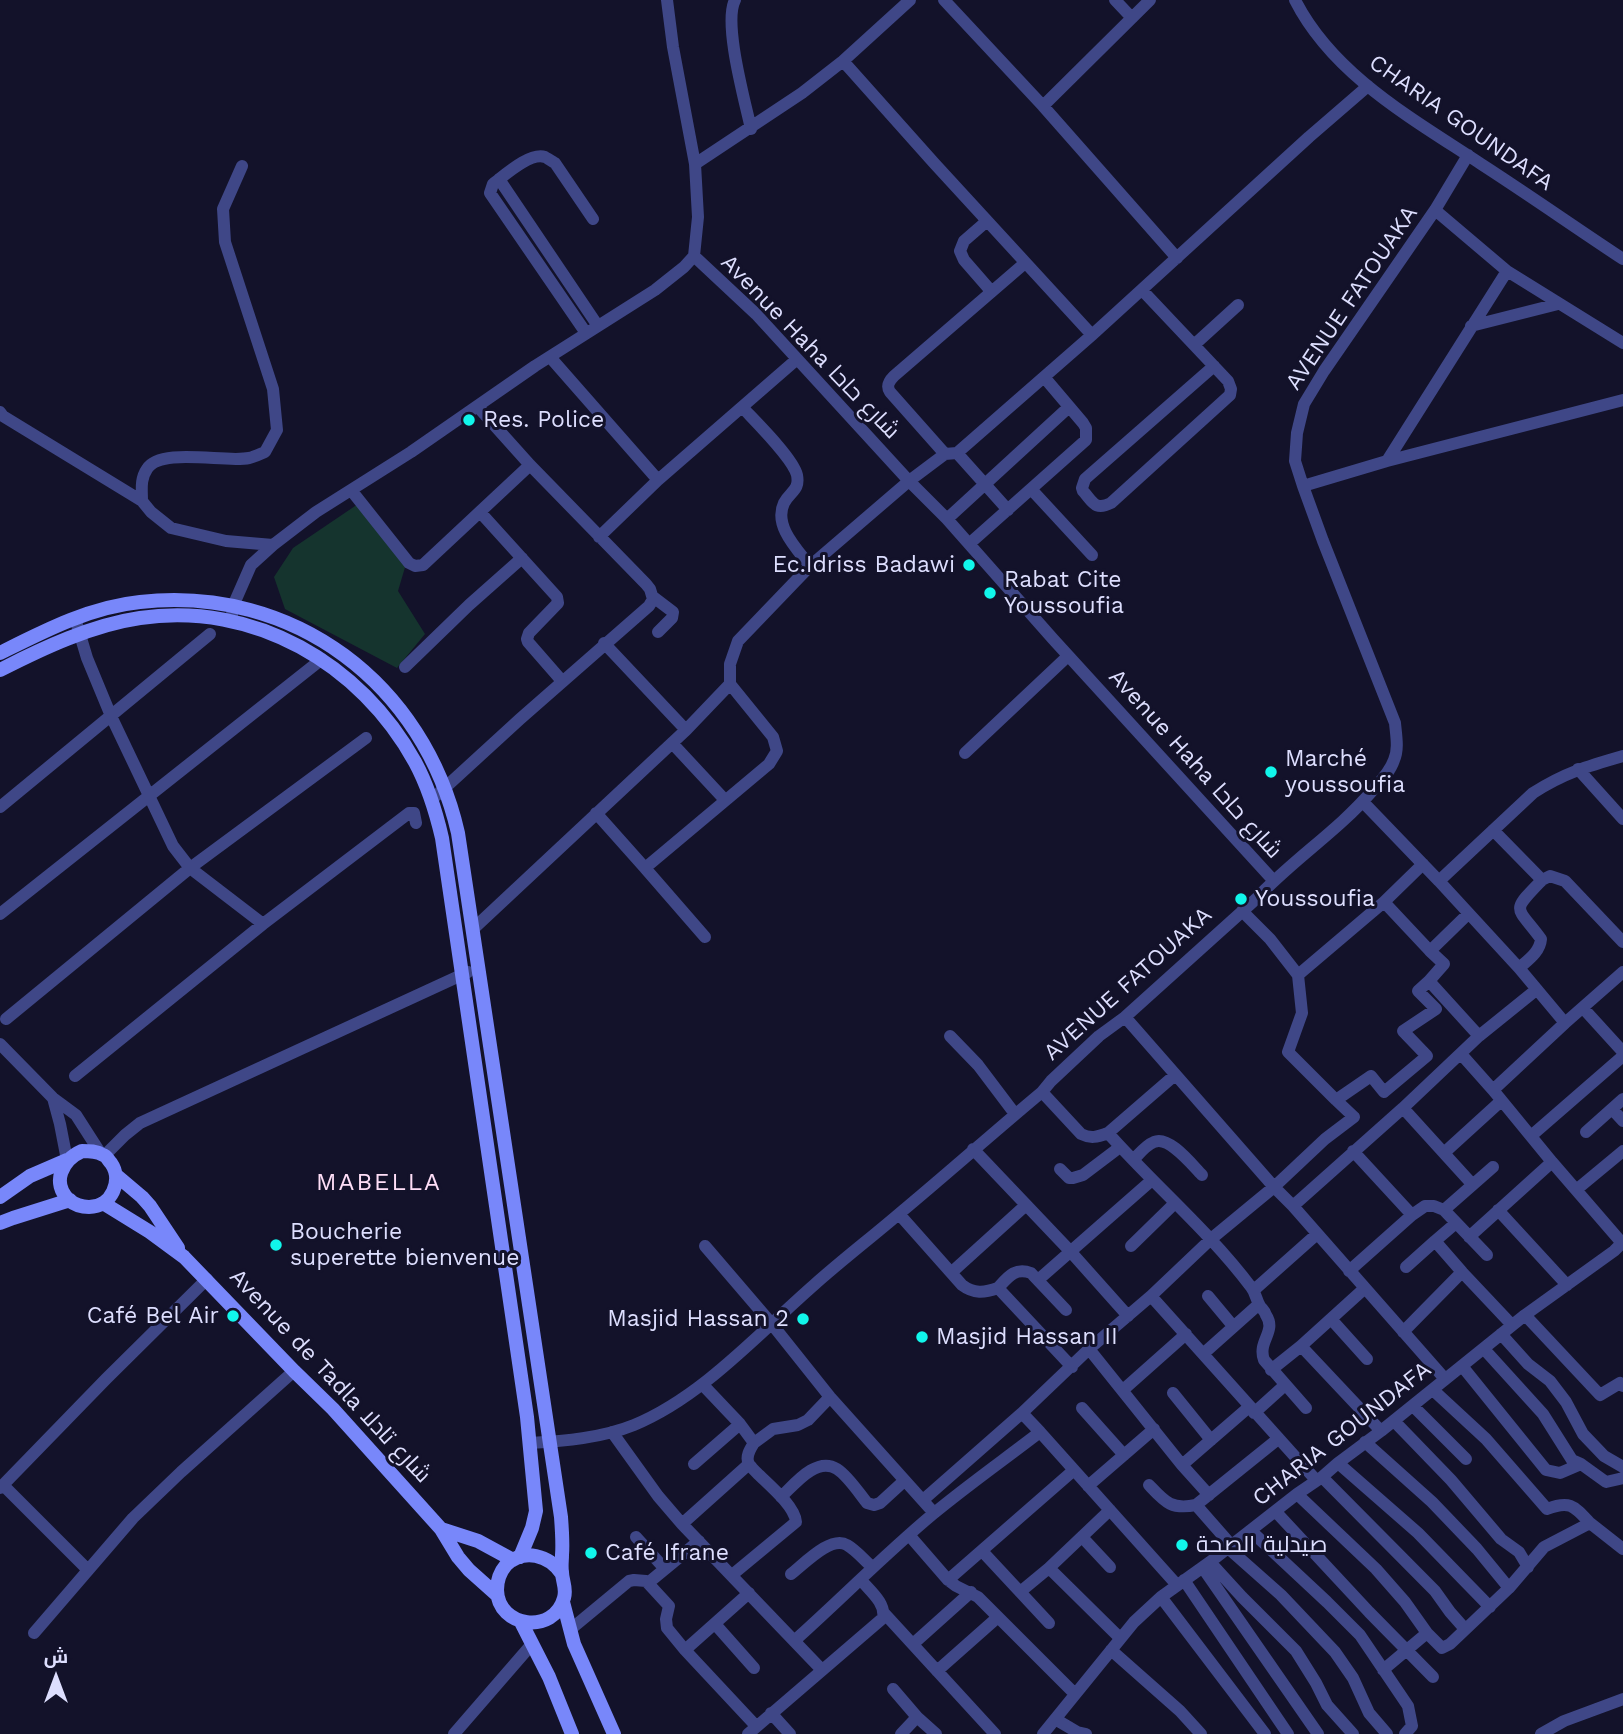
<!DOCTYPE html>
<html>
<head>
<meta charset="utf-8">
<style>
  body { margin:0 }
  #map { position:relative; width:1623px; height:1734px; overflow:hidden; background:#13122a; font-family:"Work Sans",Cairo,sans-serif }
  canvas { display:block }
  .north { position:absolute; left:21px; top:1643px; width:70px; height:70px; -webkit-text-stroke:5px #13122a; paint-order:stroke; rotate:0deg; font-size:19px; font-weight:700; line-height:28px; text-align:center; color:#dddefe }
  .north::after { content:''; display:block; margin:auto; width:24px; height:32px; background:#dddefe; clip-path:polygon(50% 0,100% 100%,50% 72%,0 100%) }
</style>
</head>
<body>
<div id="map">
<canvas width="1623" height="1734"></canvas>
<div class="north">ش</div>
</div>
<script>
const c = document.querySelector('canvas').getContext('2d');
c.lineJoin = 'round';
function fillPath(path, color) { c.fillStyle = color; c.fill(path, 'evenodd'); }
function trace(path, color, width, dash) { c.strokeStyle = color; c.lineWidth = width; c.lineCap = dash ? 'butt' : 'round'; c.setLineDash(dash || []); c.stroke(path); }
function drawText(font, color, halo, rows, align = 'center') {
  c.font = font + ' "Work Sans",Cairo,sans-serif'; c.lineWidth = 6; c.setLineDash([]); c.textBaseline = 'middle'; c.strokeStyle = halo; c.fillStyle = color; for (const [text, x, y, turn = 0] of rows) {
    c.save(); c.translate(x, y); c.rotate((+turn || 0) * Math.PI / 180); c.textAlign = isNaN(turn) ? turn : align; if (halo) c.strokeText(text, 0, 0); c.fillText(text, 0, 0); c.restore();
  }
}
fillPath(new Path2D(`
  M358,504L406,564L398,591L425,634L397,668L285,609L274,577L293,548Z`), '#15342e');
trace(new Path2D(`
  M667,0L673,47L695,164L698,217L694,256
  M735,0C723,23 745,101 751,129
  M944,0L1043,106L1177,258
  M1115,0L1132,18
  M1295,0C1333,75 1413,119 1481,164C1529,195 1576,228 1623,259
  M843,61L934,163L1092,335
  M1043,106L1150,0
  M695,164L802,93L843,61L910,0
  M242,166L223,209L225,242L273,389L277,430L265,452C260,454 254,457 249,458C226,463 160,447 147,469C140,479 142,490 142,501L151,512L171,528L226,541L273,545
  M499,179L598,326
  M1435,210L1507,271L1623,343
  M987,221L964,241L960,251L964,260L991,291
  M694,256L756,314L909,481L947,519L1053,639L1273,880
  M1142,290L1228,381L1231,389L1230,395L1111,503C1095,511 1093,502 1083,491L1082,488L1085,479L1214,366
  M1471,326L1558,304
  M586,333L490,193L493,184C505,175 530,152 545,157C547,158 553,162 555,163L593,219
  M1194,345L1238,305
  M550,357L658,480
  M742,407C755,421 793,458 797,475C800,491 790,491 784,503C773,526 798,550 810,566
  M0,412L3,416L142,501
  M957,453L1008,510
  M945,454L890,392C886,386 889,381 894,376L1025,263
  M1387,461L1507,271
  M1303,486L1387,461L1623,400
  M1031,489L1092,555
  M351,490L409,563L415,566L423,565L530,465
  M480,512L557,597L558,603L529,633L527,639L528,642L562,681
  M947,519L1069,407
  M599,537L658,480L796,360
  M969,544L1086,440V428L1083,423L1044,377
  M652,596L673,612L672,618L658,632
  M232,615L233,606L251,565L273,545L316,512L411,452L535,366L655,290L684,267L694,256
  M75,618L87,658L111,716L173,846L190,868L263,924
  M604,643L686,730
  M405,667L469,605L522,558
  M672,743L725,800
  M965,753L1068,656
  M1578,769L1623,819
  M437,795L520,719L649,606L653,599L650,589L646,584L530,465L478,407
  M1363,802L1439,881L1519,968L1565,1023
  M0,807L210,634
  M596,813L645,868L769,764L777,751L773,737L730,684
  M1493,830L1542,880L1550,876L1565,881L1623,942
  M1423,864L1384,902L1430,951L1468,914
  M645,868L705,937
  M1439,881L1533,793C1564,773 1588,766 1623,756
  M1242,911L1270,939L1298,975L1384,902
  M0,914L322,659
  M472,930L686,730L730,684V664L738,641L810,566L909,481L945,454L957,453L1092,335L1309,137L1368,86
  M1430,951L1444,964L1429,981L1479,1036
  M1519,968C1528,960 1540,952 1541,939C1516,905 1510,913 1542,880
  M1298,975L1302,1013L1288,1052L1336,1100
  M1583,1008L1623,1052
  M1125,1017L1274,1187L1293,1206L1445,1379
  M6,1019L190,868L366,738
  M950,1036L978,1065L1015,1114
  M0,1044L53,1098L76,1115L101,1154
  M1461,1054L1493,1090L1552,1162L1622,1243
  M75,1076L263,924L409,813H414L416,823
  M1493,1090L1565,1023L1623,972
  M1042,1092L1081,1134C1091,1139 1097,1137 1108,1133C1154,1185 1209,1231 1251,1287C1256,1293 1256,1300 1260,1306C1262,1309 1265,1311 1266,1315C1277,1332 1257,1341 1264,1360L1306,1408
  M53,1098L60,1124L67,1160
  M1403,1108L1472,1184
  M1612,1109L1623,1121
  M1586,1132L1623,1099
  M1108,1133L1175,1075
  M1531,1136L1623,1056
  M973,1149L1070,1251L1128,1316
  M1353,1151L1412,1215L1425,1206H1434L1444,1210L1487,1255
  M1445,1152L1501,1101
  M105,1155L125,1135L140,1123L468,972
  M1133,1160C1139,1154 1146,1145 1154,1142C1169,1135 1192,1165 1202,1175
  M1060,1169L1069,1178H1073L1083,1175L1120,1147
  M1576,1190L1623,1151
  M1293,1206L1403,1108L1479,1036L1536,990
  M1444,1210L1493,1167
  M1498,1210L1567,1285
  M899,1214L962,1285C974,1294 984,1293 998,1288
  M1469,1237L1552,1162
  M705,1246L771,1323L830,1397L934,1513
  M1131,1246L1175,1203
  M1406,1267L1435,1241
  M1349,1271L1412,1215
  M952,1272L1026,1205
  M1462,1272L1512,1325
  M1038,1280L1152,1180
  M1254,1290L1317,1234
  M1151,1296L1316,1480
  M1208,1296L1233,1326
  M1066,1310L1031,1273C1015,1267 1008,1277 998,1288L1072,1367
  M1525,1315L1600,1395L1620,1383L1623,1386
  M1331,1319L1367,1359
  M1403,1332L1462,1272L1435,1241L1456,1223
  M1501,1334L1528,1364L1550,1381L1566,1402L1583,1434L1604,1456L1623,1467
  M1301,1346L1381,1431
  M1089,1349L1182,1465L1209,1495
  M1484,1349L1543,1414L1572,1460L1581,1464
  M1203,1354L1258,1305
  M1462,1366L1546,1470L1560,1473L1581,1464L1606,1482L1623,1478
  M1271,1370L1301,1346L1365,1288
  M703,1385L740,1424L754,1443C750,1449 745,1457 749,1464C749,1465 756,1472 757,1473C768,1484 795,1506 796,1522L732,1575
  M1123,1390L1186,1334
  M1433,1390L1486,1439L1547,1509C1570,1500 1574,1506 1590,1523
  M1173,1393L1211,1440
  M1413,1406L1466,1459
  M1082,1408L1124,1455
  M1254,1413L1285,1385
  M1394,1421L1451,1480L1501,1539L1519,1552L1528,1567
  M612,1432L658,1496L682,1524L822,1670
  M1040,1432L1177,1585
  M1365,1442L1432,1502L1477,1549L1509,1588
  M530,1443C564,1441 602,1438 634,1425C702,1397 759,1333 814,1285C842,1260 872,1237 900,1213C948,1173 994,1132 1042,1092L1051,1081L1099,1036L1125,1017L1256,899C1292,860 1338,831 1372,791C1380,782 1390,772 1394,760C1399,749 1396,735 1395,723L1323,541L1303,486L1295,461L1297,433L1304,404L1324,371L1435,210L1468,155
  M754,1443L773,1429L798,1425L808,1420L830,1397
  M1338,1463L1418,1533L1490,1607
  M694,1464L740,1424
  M1182,1465L1249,1407
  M1322,1477L1435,1591L1450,1612L1465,1629
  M3,1485L88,1570
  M1149,1485C1165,1502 1171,1510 1196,1505L1278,1439
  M1088,1486L1154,1429
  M0,1488L106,1379L207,1279
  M1297,1494L1376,1569L1405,1602L1427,1633
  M781,1497C794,1485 816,1456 837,1469C848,1476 859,1493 867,1503L874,1505L880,1503L904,1481
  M923,1500L1022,1413
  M1196,1505L1232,1546
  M1110,1510L1049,1568L1120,1638
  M1276,1512L1369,1612L1433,1677
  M682,1524L749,1464
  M1251,1531L1327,1602L1360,1635L1408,1706L1412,1726L1405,1734
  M909,1535L948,1580L956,1586L978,1597L1075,1694
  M636,1537L665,1569
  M1082,1537L1110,1567
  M1228,1548L1281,1595L1335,1652L1353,1678L1369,1713L1387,1734
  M982,1551L1049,1623
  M1210,1562L1242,1597L1296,1651L1316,1683L1327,1705L1353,1734
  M1203,1568L1318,1734
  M791,1574C804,1564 831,1535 847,1545C856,1550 864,1560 872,1567
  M948,1580L1074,1470
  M1184,1580L1288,1734
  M648,1583L699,1541
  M1020,1592L1049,1568
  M1161,1597L1265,1734
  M884,1613L995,1734
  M715,1624L754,1668
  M571,1629L629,1581L634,1580L646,1581L669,1606L666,1619L667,1628L685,1650L756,1726
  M34,1633L133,1518L181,1472L294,1371
  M794,1641C841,1599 885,1554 933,1514C968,1485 1005,1459 1040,1432L1022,1413L1089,1349L1151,1296L1211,1239L1274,1187L1325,1139L1354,1117L1336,1100L1371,1076L1384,1092L1427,1056L1403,1031L1436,1009L1418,991L1429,981
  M913,1644L971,1592
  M685,1650L749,1593
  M1111,1650L1180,1711L1201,1734
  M1383,1670L1427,1633L1442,1648L1450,1644L1509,1588L1544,1547L1590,1523L1623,1549
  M937,1671L998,1617
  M893,1689L917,1717L936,1734
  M771,1713L790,1734
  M1055,1719L1077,1732L1086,1734
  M454,1734L532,1644
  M748,1734L883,1618C886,1603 870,1591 861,1580
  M901,1734L917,1717
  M1043,1734L1134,1622L1161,1597L1210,1562L1297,1494L1322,1477L1338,1463L1381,1431L1525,1315L1614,1251L1623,1242
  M1541,1734L1564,1721L1623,1699`), '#3f4787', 12);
trace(new Path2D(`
  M0,653C44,631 90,607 140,602C294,585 424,684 458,833L561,1517C562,1530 563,1543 562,1555C562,1561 561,1566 562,1572C562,1581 567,1588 564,1598C554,1635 498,1628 497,1590C497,1581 500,1572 506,1565C524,1548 549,1555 562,1574
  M0,670C43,648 92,625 140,618C254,601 361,664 415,762C428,786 436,812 442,838L527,1417L536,1511L532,1528L520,1557
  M82,1151C89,1151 97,1151 103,1155C107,1156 108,1160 111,1163C123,1180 112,1207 89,1207C82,1207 75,1205 69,1200C51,1183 62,1160 82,1151Z
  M116,1175L142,1197L150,1206L178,1248
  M0,1197L30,1176L67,1160
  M103,1203L150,1232L184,1257L294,1371L333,1409L441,1529L458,1557L469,1570L497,1595
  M0,1223L13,1218L70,1200
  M441,1529L478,1541L513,1560
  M563,1602L574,1644L614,1734
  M521,1622L549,1677L572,1734`), '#7887fa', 14);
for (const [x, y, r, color] of [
  [469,420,7,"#11f6eb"],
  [969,565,7,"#11f6eb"],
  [990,593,7,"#11f6eb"],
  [1271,772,7,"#11f6eb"],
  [1241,899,7,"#11f6eb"],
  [276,1245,7,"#11f6eb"],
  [233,1316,7,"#11f6eb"],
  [803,1319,7,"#11f6eb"],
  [922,1337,7,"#11f6eb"],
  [1182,1545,7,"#11f6eb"],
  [591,1553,7,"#11f6eb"]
]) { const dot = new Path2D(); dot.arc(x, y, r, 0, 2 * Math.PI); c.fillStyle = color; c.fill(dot); trace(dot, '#13122a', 2.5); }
drawText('23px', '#dddefe', '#13122a', [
  ["CHARIA GOUNDAFA",1461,123,35],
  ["AVENUE FATOUAKA",1352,298,-56],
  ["Avenue Haha شارع حاحا",810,347,46],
  ["Avenue Haha شارع حاحا",1195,764,48],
  ["AVENUE FATOUAKA",1128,984,-42],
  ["Avenue de Tadla شارع تادلا",330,1376,47],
  ["CHARIA GOUNDAFA",1342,1434,-38]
]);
drawText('23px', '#dddefe', '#13122a', [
  ["Res. Police",483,420],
  ["Ec.Idriss Badawi",955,565,"right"],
  ["Rabat Cite",1004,580],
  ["Youssoufia",1004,606],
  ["Marché",1285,759],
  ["youssoufia",1285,785],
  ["Youssoufia",1255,899],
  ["Boucherie",290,1232],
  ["superette bienvenue",290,1258],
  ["Café Bel Air",219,1316,"right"],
  ["Masjid Hassan 2",789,1319,"right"],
  ["Masjid Hassan II",936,1337],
  ["صيدلية الصحة",1196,1545],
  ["Café Ifrane",605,1553]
], 'left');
c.letterSpacing = '2px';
drawText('24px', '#fedef7', '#13122a', [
  ["MABELLA",379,1183]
]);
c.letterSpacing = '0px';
</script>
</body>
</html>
